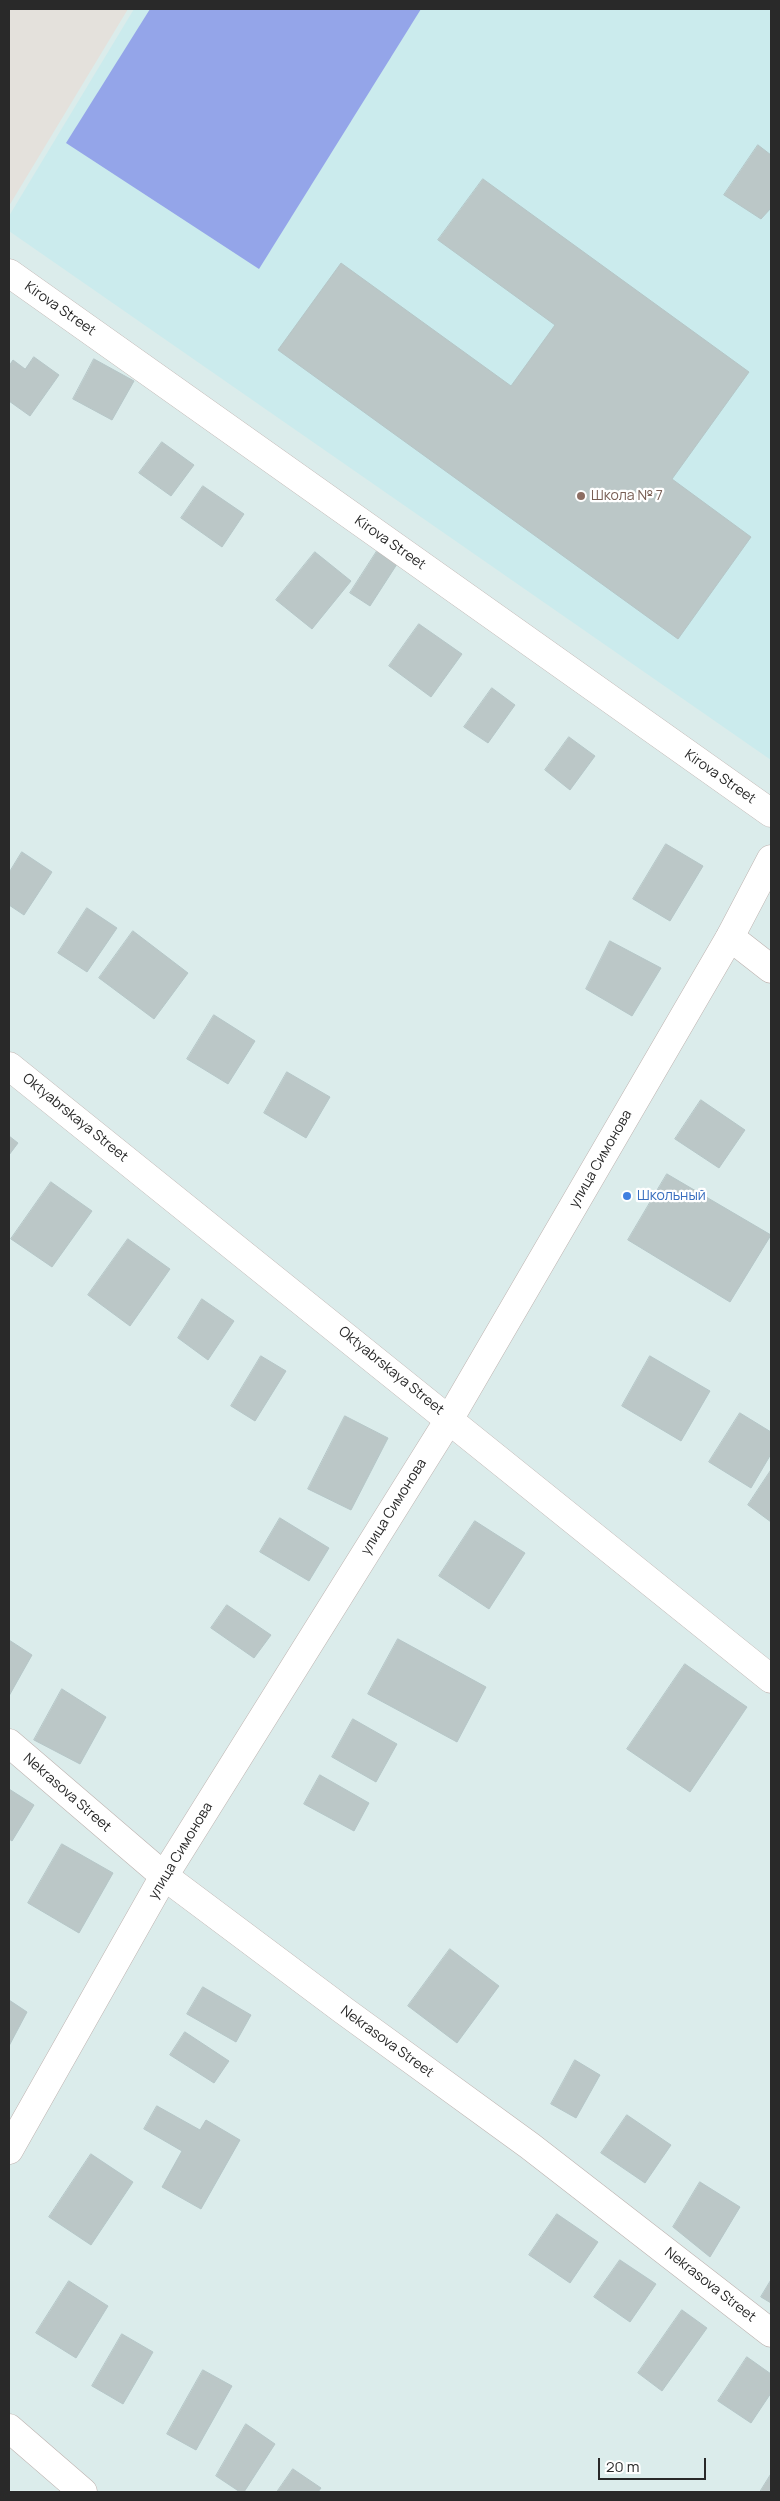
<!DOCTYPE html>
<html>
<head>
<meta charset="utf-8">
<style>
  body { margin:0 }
  #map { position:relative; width:780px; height:2501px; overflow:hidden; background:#dbeceb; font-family:Manrope,sans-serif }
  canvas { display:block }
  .frame { position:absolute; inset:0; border:10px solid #292929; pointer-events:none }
  .scale { position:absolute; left:598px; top:2458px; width:108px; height:22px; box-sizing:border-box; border:2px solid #292929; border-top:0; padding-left:6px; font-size:15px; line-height:18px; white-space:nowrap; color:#292929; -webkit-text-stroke:4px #fff; paint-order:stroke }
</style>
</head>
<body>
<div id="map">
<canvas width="780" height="2501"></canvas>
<div class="frame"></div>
<div class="scale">20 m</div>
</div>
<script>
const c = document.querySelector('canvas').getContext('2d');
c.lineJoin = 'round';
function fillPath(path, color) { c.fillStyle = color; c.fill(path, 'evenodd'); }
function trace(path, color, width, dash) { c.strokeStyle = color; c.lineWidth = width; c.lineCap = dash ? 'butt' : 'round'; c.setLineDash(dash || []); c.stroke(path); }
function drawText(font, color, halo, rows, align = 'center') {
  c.font = font + ' Manrope,sans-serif'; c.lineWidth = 4.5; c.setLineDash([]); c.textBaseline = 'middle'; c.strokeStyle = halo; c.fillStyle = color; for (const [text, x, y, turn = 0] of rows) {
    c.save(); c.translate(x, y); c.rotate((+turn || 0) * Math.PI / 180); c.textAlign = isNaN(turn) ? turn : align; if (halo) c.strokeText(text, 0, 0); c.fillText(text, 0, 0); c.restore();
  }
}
fillPath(new Path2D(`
  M9,9H128L9,206Z`), '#e4e1dc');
fillPath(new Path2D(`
  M134,9H771V760L9,231V216Z`), '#cbebed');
fillPath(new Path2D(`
  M150,9H421L259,269L66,143Z`), '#94a5e9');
const building = new Path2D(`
  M758,145L771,155V208L761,219L724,195Z
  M483,179L749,372L672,479L751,537L678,639L278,350L341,263L511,386L555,325L438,240Z
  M34,357L59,375L30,416L9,401V366L13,360L25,369Z
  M94,359L134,381L112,420L73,399Z
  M162,442L194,465L171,496L139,473Z
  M203,486L244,514L222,547L181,518Z
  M379,548L399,561L370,606L350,593Z
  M315,552L351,581L312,629L276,600Z
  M419,624L462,654L431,697L389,666Z
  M492,688L515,705L488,743L464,727Z
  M569,737L595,756L570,790L545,770Z
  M666,844L703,866L670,921L633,899Z
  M22,852L52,872L24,915L9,905V873Z
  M87,908L117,928L87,972L58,953Z
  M133,931L188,973L154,1019L99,978Z
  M610,941L661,968L632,1016L586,989Z
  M214,1015L255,1041L228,1084L187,1059Z
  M287,1072L330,1097L306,1138L264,1113Z
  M701,1100L745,1130L719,1168L675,1139Z
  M9,1136L18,1143L9,1155Z
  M667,1174L771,1235L730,1302L628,1240Z
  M51,1182L92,1211L52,1267L11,1239Z
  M128,1239L170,1269L130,1326L88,1295Z
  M202,1299L234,1321L208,1360L178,1338Z
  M261,1356L286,1371L255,1421L231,1406Z
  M650,1356L710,1391L681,1441L622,1406Z
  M740,1413L771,1432V1454L751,1488L709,1462Z
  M345,1416L388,1438L351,1510L308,1489Z
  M771,1470V1522L748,1505Z
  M280,1518L329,1548L309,1581L260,1552Z
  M475,1521L525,1553L489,1609L439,1576Z
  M227,1605L271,1635L254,1658L211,1628Z
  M398,1639L486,1687L457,1742L368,1694Z
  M9,1640L32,1655L9,1696Z
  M685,1664L747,1707L690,1792L627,1749Z
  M62,1689L106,1717L80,1764L34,1740Z
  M353,1719L397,1744L376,1782L332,1757Z
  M320,1775L369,1803L354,1831L304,1804Z
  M9,1789L34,1805L12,1841L9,1839Z
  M62,1844L113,1873L79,1933L28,1903Z
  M450,1949L499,1986L457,2043L408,2006Z
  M203,1987L251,2015L236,2042L187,2014Z
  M9,2000L27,2012L9,2046Z
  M185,2032L229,2061L214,2083L170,2055Z
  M575,2060L600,2075L576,2118L551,2104Z
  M157,2106L200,2130L206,2120L240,2140L201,2209L162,2187L182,2151L144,2129Z
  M627,2115L671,2145L645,2183L601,2153Z
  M91,2154L133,2182L91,2245L49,2217Z
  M700,2182L740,2207L710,2257L673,2227Z
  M557,2214L598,2242L570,2283L529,2255Z
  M620,2260L656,2284L630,2322L594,2297Z
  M771,2280V2303L761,2297Z
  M69,2281L108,2306L76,2358L36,2333Z
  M682,2310L707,2328L662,2391L638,2373Z
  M122,2334L153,2352L123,2404L92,2386Z
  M747,2357L771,2374V2393L751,2423L718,2401Z
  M203,2370L232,2386L196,2450L167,2434Z
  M246,2424L275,2444L244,2492H240L216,2476Z
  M293,2469L321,2488L318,2492H277Z
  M771,2474V2492H760Z`);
fillPath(building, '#bbc7c7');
trace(building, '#b5c6c7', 1);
const street = new Path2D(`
  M9,273L771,813
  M730,937L771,969
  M9,1066L771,1679
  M9,1743L164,1876L343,2010L530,2146L771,2333
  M9,2428L83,2492`);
const secondary = new Path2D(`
  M9,2150L164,1876L450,1418L730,937L771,859`);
trace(street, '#bdb2af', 29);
trace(secondary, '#bdb2af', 29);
trace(street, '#fff', 28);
trace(secondary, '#fff', 28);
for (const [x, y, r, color] of [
  [581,496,5,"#8d6e63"],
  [627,1196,5,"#3f7fe0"]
]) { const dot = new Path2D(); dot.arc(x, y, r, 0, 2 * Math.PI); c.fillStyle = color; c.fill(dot); trace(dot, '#fff', 2); }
drawText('14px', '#292929', '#fff', [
  ["Kirova Street",60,309,35],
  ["Kirova Street",390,543,35],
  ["Kirova Street",720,777,35],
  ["Oktyabrskaya Street",75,1118,39],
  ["улица Симонова",601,1159,-60],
  ["Oktyabrskaya Street",391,1371,39],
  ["улица Симонова",394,1507,-58],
  ["Nekrasova Street",67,1793,41],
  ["улица Симонова",181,1851,-59],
  ["Nekrasova Street",387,2042,36],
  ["Nekrasova Street",710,2285,38]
]);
drawText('14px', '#785e54', '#fff', [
  ["Школа № 7",591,496]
], 'left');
drawText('14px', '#366cbe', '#fff', [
  ["Школьный",637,1196]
], 'left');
</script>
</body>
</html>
